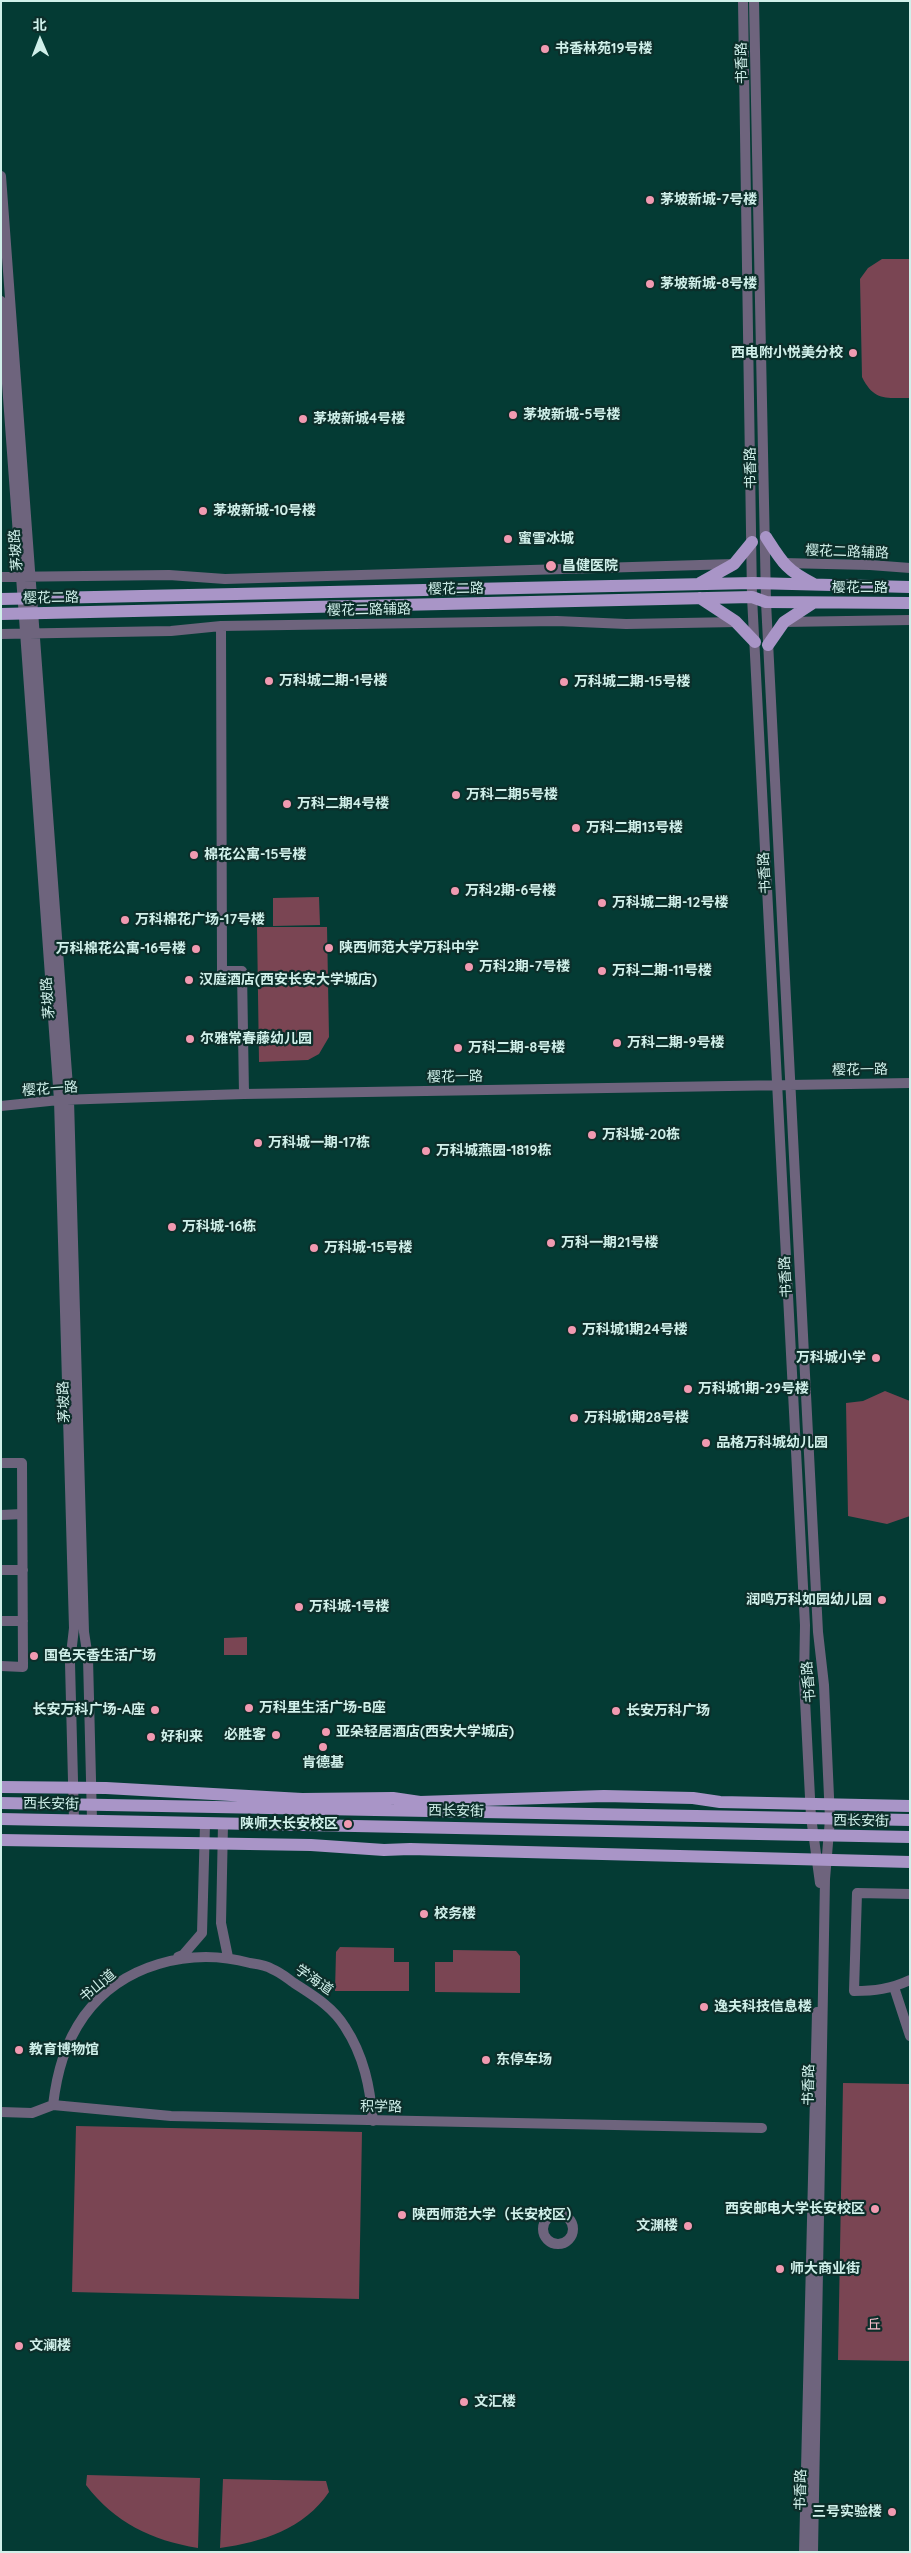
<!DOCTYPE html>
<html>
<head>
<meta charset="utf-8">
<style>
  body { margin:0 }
  #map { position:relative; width:911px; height:2553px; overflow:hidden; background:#043b34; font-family:Quicksand,"Noto Sans SC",sans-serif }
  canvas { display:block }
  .frame { position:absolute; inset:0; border:2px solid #d0f0ea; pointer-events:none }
  .north { position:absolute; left:15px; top:15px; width:50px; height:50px; -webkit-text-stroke:4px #0c2e2a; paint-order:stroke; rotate:359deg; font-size:14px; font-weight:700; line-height:20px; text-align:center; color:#d0f0ea }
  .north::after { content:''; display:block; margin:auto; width:18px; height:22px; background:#d0f0ea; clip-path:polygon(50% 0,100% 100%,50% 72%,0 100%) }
</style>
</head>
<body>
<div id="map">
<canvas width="911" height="2553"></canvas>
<div class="frame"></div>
<div class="north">北</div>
</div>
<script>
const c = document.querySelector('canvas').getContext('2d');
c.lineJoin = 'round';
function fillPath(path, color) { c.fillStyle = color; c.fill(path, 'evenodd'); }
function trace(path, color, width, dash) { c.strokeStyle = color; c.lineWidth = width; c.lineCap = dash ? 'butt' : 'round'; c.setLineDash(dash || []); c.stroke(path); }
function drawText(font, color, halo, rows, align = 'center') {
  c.font = font + ' Quicksand,"Noto Sans SC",sans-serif'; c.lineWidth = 4.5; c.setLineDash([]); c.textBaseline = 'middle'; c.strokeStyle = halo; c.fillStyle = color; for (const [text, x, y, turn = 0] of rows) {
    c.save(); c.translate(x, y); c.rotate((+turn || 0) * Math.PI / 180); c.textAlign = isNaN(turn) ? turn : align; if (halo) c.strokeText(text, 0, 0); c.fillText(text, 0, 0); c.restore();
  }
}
fillPath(new Path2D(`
  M882,259H910V398C885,398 874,401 862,377L860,279L868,268Z
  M319,897L320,925L273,926V898Z
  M257,927H327L329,1037L319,1054L308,1060L259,1062Z
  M885,1391L910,1401V1516L887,1524L848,1516L846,1403L863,1401Z
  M247,1637V1655H224V1638Z
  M340,1947L394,1948V1962H409V1991H335L336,1952Z
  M453,1950L516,1951L520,1956V1993L435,1992V1962H453Z
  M843,2083L910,2084V2361L838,2360Z
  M76,2126L362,2132L359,2299L72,2292Z
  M87,2475L200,2478L198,2548C151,2540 115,2523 86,2485Z
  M223,2479L326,2481L329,2492C304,2529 262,2542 220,2548Z`), '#7a4553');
trace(new Path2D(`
  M743,1L752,597L805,1625L804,1680L811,1817L820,1883
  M754,1L766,602L818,1632L824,1685L830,1819L825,1879L813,2552
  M1,176L69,1100L84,1632L88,1658L92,1820
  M1,301L59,1100L74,1628L70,1663L74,1820
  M783,563L870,565L910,568
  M1,577L169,575L225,579L734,564
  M784,622L910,620
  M221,626L222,971H242L244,1094
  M1,634L171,631L221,626L557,621L626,624L737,622
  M1,1106L59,1100L244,1094L910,1083
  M1,1463H22L23,1667L1,1666
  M1,1515L22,1514
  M1,1570H23
  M1,1621H23
  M223,1824L221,1923L228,1957
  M910,1894L857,1893L854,1991C874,1991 891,1989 910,1980
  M178,1957L183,1955L202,1933L205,1824
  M894,1987L910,2036
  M53,2105C57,2072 65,2043 84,2016C122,1964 190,1947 250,1963C257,1964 266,1965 272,1969C280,1972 287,1978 294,1983C314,1996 333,2007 345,2027C364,2056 370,2087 373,2121
  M1,2112L32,2113L53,2105L171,2116L762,2128
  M543 2229a15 15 0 1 1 30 0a15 15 0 1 1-30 0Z
  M804,2552L817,2012`), '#6e647d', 10);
trace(new Path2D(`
  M766,537C782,562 786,570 814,584
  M700,583L734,564L752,542
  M700,598L735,621L755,642
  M1,599L753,583L910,587
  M1,614L752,597L766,602L910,603
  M768,645L784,622L813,603
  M1,1787L106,1788L302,1799L393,1798L420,1802L604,1796L693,1798L720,1802L910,1806
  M1,1803L910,1820
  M1,1819L910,1837
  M1,1840L311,1845L384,1850L410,1849L910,1862`), '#a995c7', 12);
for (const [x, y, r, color] of [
  [545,49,5,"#f19ab1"],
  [650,200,5,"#f19ab1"],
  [650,284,5,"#f19ab1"],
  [853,353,5,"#f19ab1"],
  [513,415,5,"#f19ab1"],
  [303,419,5,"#f19ab1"],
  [203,511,5,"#f19ab1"],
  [508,539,5,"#f19ab1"],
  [551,566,6,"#f19ab1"],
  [269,681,5,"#f19ab1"],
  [564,682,5,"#f19ab1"],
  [456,795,5,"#f19ab1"],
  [287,804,5,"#f19ab1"],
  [576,828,5,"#f19ab1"],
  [194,855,5,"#f19ab1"],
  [455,891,5,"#f19ab1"],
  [602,903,5,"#f19ab1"],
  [125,920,5,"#f19ab1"],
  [329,948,5,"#f19ab1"],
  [196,949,5,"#f19ab1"],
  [469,967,5,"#f19ab1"],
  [602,971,5,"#f19ab1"],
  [189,980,5,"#f19ab1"],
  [190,1039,5,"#f19ab1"],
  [617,1043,5,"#f19ab1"],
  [458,1048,5,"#f19ab1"],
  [592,1135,5,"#f19ab1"],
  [258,1143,5,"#f19ab1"],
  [426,1151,5,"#f19ab1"],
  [172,1227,5,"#f19ab1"],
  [551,1243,5,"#f19ab1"],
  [314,1248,5,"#f19ab1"],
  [572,1330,5,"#f19ab1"],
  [876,1358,5,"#f19ab1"],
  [688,1389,5,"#f19ab1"],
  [574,1418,5,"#f19ab1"],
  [706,1443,5,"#f19ab1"],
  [882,1600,5,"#f19ab1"],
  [299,1607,5,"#f19ab1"],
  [34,1656,5,"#f19ab1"],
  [249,1708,5,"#f19ab1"],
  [155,1710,5,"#f19ab1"],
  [616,1711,5,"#f19ab1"],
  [326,1732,5,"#f19ab1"],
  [276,1735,5,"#f19ab1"],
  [151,1737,5,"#f19ab1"],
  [323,1747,5,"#f19ab1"],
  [348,1824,5,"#f19ab1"],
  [424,1914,5,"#f19ab1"],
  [704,2007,5,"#f19ab1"],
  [19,2050,5,"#f19ab1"],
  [486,2060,5,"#f19ab1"],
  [875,2209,5,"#f19ab1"],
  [402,2215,5,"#f19ab1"],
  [688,2226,5,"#f19ab1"],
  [780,2269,5,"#f19ab1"],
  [19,2346,5,"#f19ab1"],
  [464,2402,5,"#f19ab1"],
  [892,2512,5,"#f19ab1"]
]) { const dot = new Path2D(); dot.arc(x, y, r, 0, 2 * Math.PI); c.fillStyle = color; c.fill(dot); trace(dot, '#0c2e2a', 2); }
drawText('bold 14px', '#d0f0ea', '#0c2e2a', [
  ["书香林苑19号楼",555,49],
  ["茅坡新城-7号楼",660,200],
  ["茅坡新城-8号楼",660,284],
  ["西电附小悦美分校",843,353,"right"],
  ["茅坡新城-5号楼",523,415],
  ["茅坡新城4号楼",313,419],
  ["茅坡新城-10号楼",213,511],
  ["蜜雪冰城",518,539],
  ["昌健医院",562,566],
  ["万科城二期-1号楼",279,681],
  ["万科城二期-15号楼",574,682],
  ["万科二期5号楼",466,795],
  ["万科二期4号楼",297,804],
  ["万科二期13号楼",586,828],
  ["棉花公寓-15号楼",204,855],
  ["万科2期-6号楼",465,891],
  ["万科城二期-12号楼",612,903],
  ["万科棉花广场-17号楼",135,920],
  ["陕西师范大学万科中学",339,948],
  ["万科棉花公寓-16号楼",186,949,"right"],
  ["万科2期-7号楼",479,967],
  ["万科二期-11号楼",612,971],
  ["汉庭酒店(西安长安大学城店)",199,980],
  ["尔雅常春藤幼儿园",200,1039],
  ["万科二期-9号楼",627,1043],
  ["万科二期-8号楼",468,1048],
  ["万科城-20栋",602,1135],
  ["万科城一期-17栋",268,1143],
  ["万科城燕园-1819栋",436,1151],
  ["万科城-16栋",182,1227],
  ["万科一期21号楼",561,1243],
  ["万科城-15号楼",324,1248],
  ["万科城1期24号楼",582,1330],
  ["万科城小学",866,1358,"right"],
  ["万科城1期-29号楼",698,1389],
  ["万科城1期28号楼",584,1418],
  ["品格万科城幼儿园",716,1443],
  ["润鸣万科如园幼儿园",872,1600,"right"],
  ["万科城-1号楼",309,1607],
  ["国色天香生活广场",44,1656],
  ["万科里生活广场-B座",259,1708],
  ["长安万科广场-A座",145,1710,"right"],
  ["长安万科广场",626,1711],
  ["亚朵轻居酒店(西安大学城店)",336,1732],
  ["必胜客",266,1735,"right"],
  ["好利来",161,1737],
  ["肯德基",323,1763,"center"],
  ["陕师大长安校区",338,1824,"right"],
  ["校务楼",434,1914],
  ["逸夫科技信息楼",714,2007],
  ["教育博物馆",29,2050],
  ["东停车场",496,2060],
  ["西安邮电大学长安校区",865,2209,"right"],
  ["陕西师范大学（长安校区）",412,2215],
  ["文渊楼",678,2226,"right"],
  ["师大商业街",790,2269],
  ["文澜楼",29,2346],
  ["文汇楼",474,2402],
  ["三号实验楼",882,2512,"right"]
], 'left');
drawText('14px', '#d0f0ea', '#0c2e2a', [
  ["书香路",742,63,-91],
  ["书香路",751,468,-91],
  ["茅坡路",16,550,-94],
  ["樱花二路辅路",847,552,2],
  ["樱花二路",860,588],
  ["樱花二路",456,589,-1],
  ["樱花二路",51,598,-1],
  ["樱花二路辅路",369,610,-1],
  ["书香路",765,873,-93],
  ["茅坡路",48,998,-94],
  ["樱花一路",860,1070,-1],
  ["樱花一路",455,1077,-1],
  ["樱花一路",50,1089,-4],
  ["书香路",786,1277,-93],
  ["茅坡路",64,1402,-92],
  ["书香路",809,1682,-95],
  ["西长安街",51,1804,1],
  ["西长安街",456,1811,1],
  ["西长安街",861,1821,1],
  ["学海道",314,1980,34],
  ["书山道",98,1986,-40],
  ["书香路",809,2085,-89],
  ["积学路",381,2107,1],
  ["书香路",801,2490,-89]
]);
drawText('14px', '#f9becc', '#0c2e2a', [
  ["丘",874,2325]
]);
</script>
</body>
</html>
